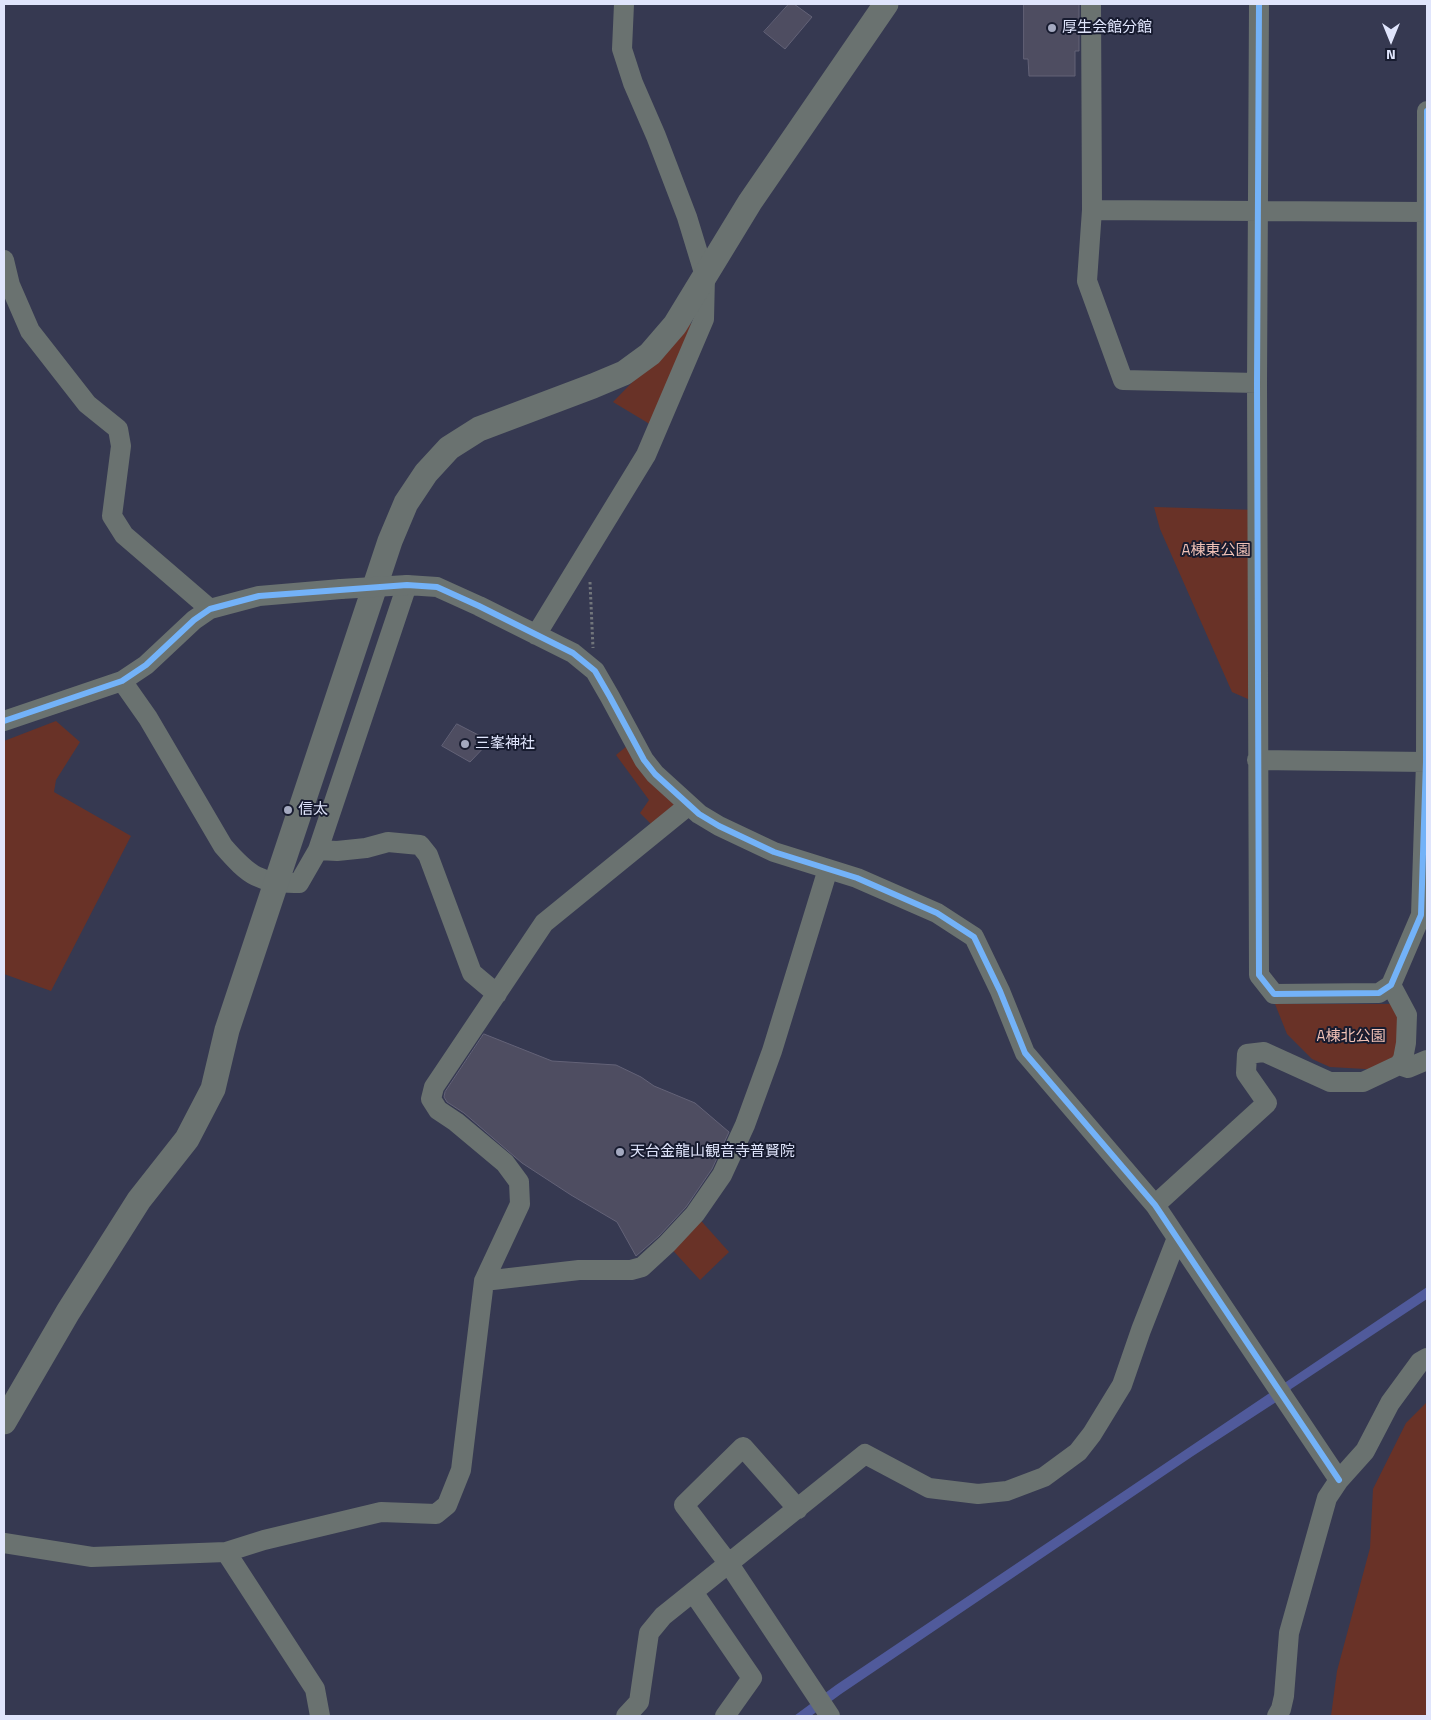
<!DOCTYPE html>
<html>
<head>
<meta charset="utf-8">
<style>
  body { margin:0 }
  #map { position:relative; width:1431px; height:1720px; overflow:hidden; background:#363951; font-family:"Titillium Web",sans-serif }
  canvas { display:block }
  .frame { position:absolute; inset:0; border:5px solid #e0e5fc; pointer-events:none }
  .north { position:absolute; left:1366px; top:15px; width:50px; height:50px; -webkit-text-stroke:4px #171b2f; paint-order:stroke; rotate:180deg; font-size:14px; font-weight:700; line-height:20px; text-align:center; color:#e0e5fc }
  .north::after { content:''; display:block; margin:auto; width:18px; height:22px; background:#e0e5fc; clip-path:polygon(50% 0,100% 100%,50% 72%,0 100%) }
</style>
</head>
<body>
<div id="map">
<canvas width="1431" height="1720"></canvas>
<div class="frame"></div>
<div class="north">N</div>
</div>
<script>
const c = document.querySelector('canvas').getContext('2d');
c.lineJoin = 'round';
function fillPath(path, color) { c.fillStyle = color; c.fill(path, 'evenodd'); }
function trace(path, color, width, dash) { c.strokeStyle = color; c.lineWidth = width; c.lineCap = dash ? 'butt' : 'round'; c.setLineDash(dash || []); c.stroke(path); }
function drawText(font, color, halo, rows, align = 'center') {
  c.font = font + ' "Titillium Web","Noto Sans JP",sans-serif'; c.lineWidth = 4; c.setLineDash([]); c.textBaseline = 'middle'; c.strokeStyle = halo; c.fillStyle = color; for (const [text, x, y, turn = 0] of rows) {
    c.save(); c.translate(x, y); c.rotate((+turn || 0) * Math.PI / 180); c.textAlign = isNaN(turn) ? turn : align; if (halo) c.strokeText(text, 0, 0); c.fillText(text, 0, 0); c.restore();
  }
}
fillPath(new Path2D(`
  M690,323L696,337L658,429L613,402Z
  M1154,507L1257,510V703L1232,692L1160,529Z
  M56,721L80,742L56,780L54,792L131,836L51,991L4,974V741Z
  M633,741L689,805L658,831L640,813L649,800L616,755Z
  M1275,1004H1393L1401,1015L1403,1046L1383,1070L1330,1067L1312,1059L1287,1034Z
  M695,1214L729,1252L700,1280L667,1244Z
  M1427,1402V1716H1331L1337,1671L1370,1548L1373,1489L1406,1423Z`), '#693227');
fillPath(new Path2D(`
  M1427,1287V1299L1291,1389L1287,1395L1193,1456L841,1694L811,1716H794L836,1685Z`), '#505a9b');
const building = new Path2D(`
  M789,4H794L812,17L785,49L764,32Z
  M1024,4H1079V51H1075V76H1029L1028,59H1024Z
  M457,724L490,741L470,762L442,746Z
  M484,1034L552,1061L616,1065L641,1077L654,1086L695,1103L729,1132L712,1169L686,1207L659,1236L636,1256L617,1222L571,1195L522,1163L464,1113L447,1102L444,1097L445,1092Z`);
fillPath(building, '#4e4d61');
trace(building, '#636277', 1);
trace(new Path2D(`
  M590,582L593,648`), '#71757b', 3, [2.5, 2.5]);
trace(new Path2D(`
  M1091,4L1092,210L1087,281L1123,380L1257,383
  M1259,4L1257,383L1259,975L1274,994L1379,993L1391,985L1421,915L1426,762L1427,111
  M1092,210L1427,212
  M4,260L10,285L30,331L87,404L118,429L121,446L112,516L124,535L210,609
  M536,635L646,455L704,319L705,276L687,217L656,136L633,83L622,49L624,4
  M122,681L148,718L223,846C249,876 260,884 299,883L318,850L407,585L437,587L479,606L573,653L595,671L610,697L644,760L655,774L699,814L719,826L774,852L857,878L937,913L974,937L1000,991L1025,1053L1155,1205L1339,1480
  M4,721L122,681L146,665L194,620L210,609L259,596L341,589
  M1257,760L1427,762
  M318,850L337,851L366,848L388,842L420,845L428,855L472,973L497,994
  M1399,1065L1408,1068L1427,1060
  M1155,1205L1267,1103L1246,1073L1247,1054L1264,1052L1330,1082H1363L1399,1065L1403,1059L1406,1043L1407,1015L1391,985
  M484,1281L579,1270H631L642,1267L667,1244L695,1214L722,1175L745,1125L772,1051L828,869
  M798,1509L743,1447L684,1505L729,1564L830,1716
  M4,1543L92,1557L226,1552L264,1540L381,1512L436,1514L447,1505L461,1470L484,1281L520,1204L519,1182L505,1163L456,1122L438,1110L431,1099L434,1087L544,923L689,805
  M226,1552L315,1689L320,1716
  M693,1592L752,1678L725,1716
  M626,1716L639,1702L649,1633L663,1616L865,1454L929,1488L978,1494L1007,1491L1044,1477L1078,1452L1092,1434L1122,1385L1141,1330L1177,1238
  M1277,1716L1281,1709L1284,1696L1289,1633L1327,1498L1339,1480L1365,1451L1390,1403L1420,1362L1427,1358`), '#6a7270', 20);
trace(new Path2D(`
  M4,1422L68,1312L139,1200L187,1139L213,1089L227,1030L390,541L406,503L426,473L449,448L479,429L593,386L624,373L650,354L675,325L750,202L886,4`), '#6a7270', 25);
trace(new Path2D(`
  M341,589L407,585`), '#6a7270', 20);
trace(new Path2D(`
  M1259,4L1257,383L1259,975L1274,994L1379,993L1391,985L1421,915L1426,762L1427,111
  M4,721L122,681L146,665L194,620L210,609L259,596L407,585L437,587L479,606L573,653L595,671L610,697L644,760L655,774L699,814L719,826L774,852L857,878L937,913L974,937L1000,991L1025,1053L1155,1205L1339,1480`), '#73b2f8', 6);
for (const [x, y, r, color] of [
  [1052,28,5,"#a4a9c0"],
  [465,744,5,"#a4a9c0"],
  [288,810,5,"#a4a9c0"],
  [620,1152,5,"#a4a9c0"]
]) { const dot = new Path2D(); dot.arc(x, y, r, 0, 2 * Math.PI); c.fillStyle = color; c.fill(dot); trace(dot, '#171b2f', 2); }
drawText('15px', '#e0e5fc', '#171b2f', [
  ["厚生会館分館",1062,28],
  ["三峯神社",475,744],
  ["信太",298,810],
  ["天台金龍山観音寺普賢院",630,1152]
], 'left');
drawText('15px', '#f1c2b6', '#171b2f', [
  ["A棟東公園",1216,551],
  ["A棟北公園",1351,1037]
]);
</script>
</body>
</html>
